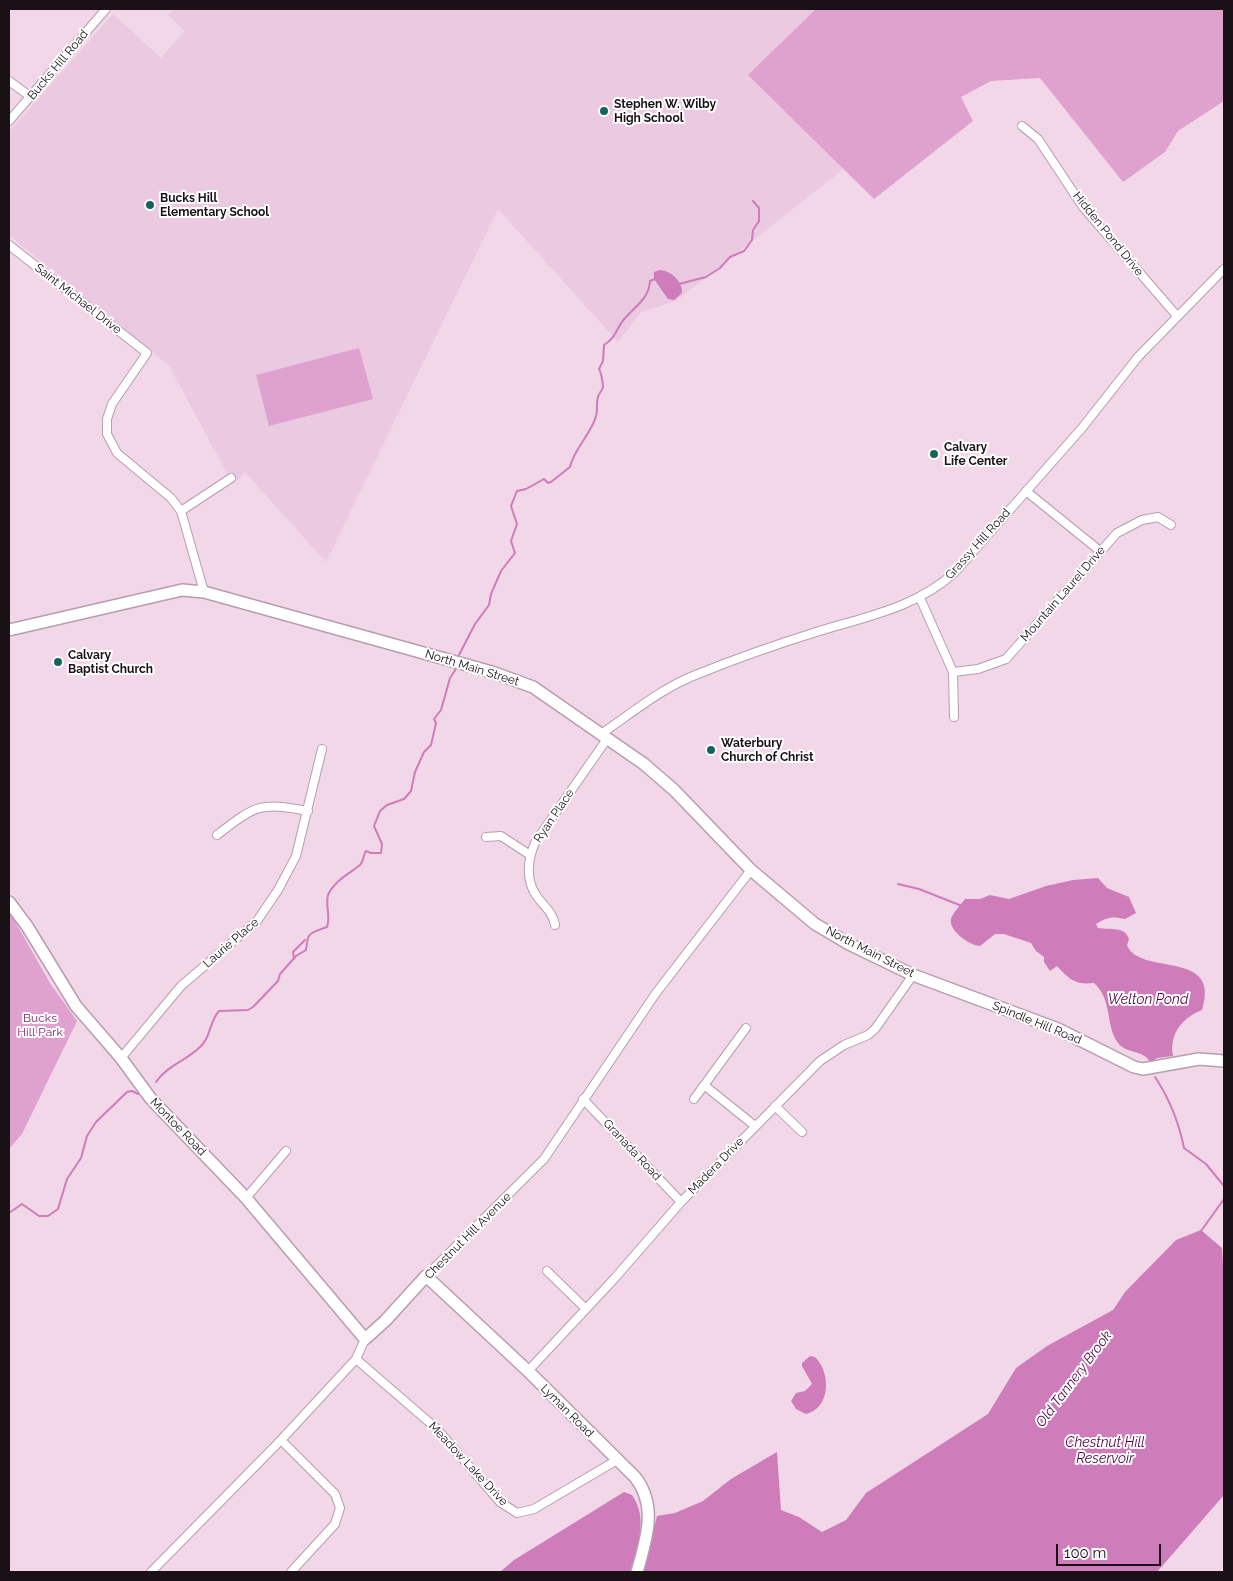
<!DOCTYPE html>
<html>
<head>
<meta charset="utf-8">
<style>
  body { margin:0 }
  #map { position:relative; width:1233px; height:1581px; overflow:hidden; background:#f2d7e9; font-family:Raleway,sans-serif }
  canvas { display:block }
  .frame { position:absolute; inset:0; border:10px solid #1a1117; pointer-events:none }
  .scale { position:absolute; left:1056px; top:1544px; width:105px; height:22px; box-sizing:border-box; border:2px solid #1a1117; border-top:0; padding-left:6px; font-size:15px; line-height:18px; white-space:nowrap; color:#1a1117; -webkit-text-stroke:4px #fff; paint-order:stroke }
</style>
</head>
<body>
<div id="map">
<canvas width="1233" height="1581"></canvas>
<div class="frame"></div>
<div class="scale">100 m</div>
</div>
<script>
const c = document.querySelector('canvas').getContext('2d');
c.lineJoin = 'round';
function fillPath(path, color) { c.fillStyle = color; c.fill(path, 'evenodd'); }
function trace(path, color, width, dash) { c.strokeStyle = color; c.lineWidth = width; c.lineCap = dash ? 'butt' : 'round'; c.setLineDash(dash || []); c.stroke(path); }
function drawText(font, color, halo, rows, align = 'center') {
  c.font = font + ' Raleway,sans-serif'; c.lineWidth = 4; c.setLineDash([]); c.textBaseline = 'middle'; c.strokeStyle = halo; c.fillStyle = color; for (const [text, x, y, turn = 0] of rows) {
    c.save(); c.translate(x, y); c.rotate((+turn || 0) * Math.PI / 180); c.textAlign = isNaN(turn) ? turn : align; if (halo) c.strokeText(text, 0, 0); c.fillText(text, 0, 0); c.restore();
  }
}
fillPath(new Path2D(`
  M174,9H1001L907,119L676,301L641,312L618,342L498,209L326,562L245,472L233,484L169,366L9,235V132L113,14L161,58L184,31L168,15Z`), '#ebc9e1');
fillPath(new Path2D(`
  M816,9H1224V101L1178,131L1165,152L1123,182L1040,78L991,81L961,97L973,121L874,199L748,75Z
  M359,348L373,399L269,426L256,375Z
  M9,911L50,983L77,1021L22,1134L9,1149Z`), '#dfa1ce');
fillPath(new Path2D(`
  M659,270C670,270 683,281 682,293L674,300L668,299L654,279V272Z
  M1098,878L1107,888L1129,897L1136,913L1125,919C1112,916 1107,917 1096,924L1098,928C1110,930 1125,926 1129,939L1127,945C1139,977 1222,948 1202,1010C1182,1018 1169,1034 1173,1056L1157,1058L1150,1063C1146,1050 1126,1054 1118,1043C1105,1026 1113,1000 1094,983C1075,985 1070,980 1057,966L1050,971L1044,962V957L1036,951L1031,943L1004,934H995L980,946C970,946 948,930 951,919C953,912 961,905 965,899H980L990,895L1009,899L1046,886L1073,880Z
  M1201,1230L1222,1248L1224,1279V1495L1157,1572H643L657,1516L675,1513L703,1501L731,1479L777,1452L781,1510L799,1517L822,1532L846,1520L866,1493L988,1414L1016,1368L1047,1346L1113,1310L1125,1292L1176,1240Z
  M810,1356L815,1357C831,1372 831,1408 806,1414L796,1409L791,1401L796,1393L805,1391L812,1384L802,1366V1363Z
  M624,1492L632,1495C649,1519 637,1547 630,1572H500L514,1560Z`), '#cf7cba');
trace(new Path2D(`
  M679,284L706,277L720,268L730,257L744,251L752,240L753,230L759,221V208L753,201
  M459,655L475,624L489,605L491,594L501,571L515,553L511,541L517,524L511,506L517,491L526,489L544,479L548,483L551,482L570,467C573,450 592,433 596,416C598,410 596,403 598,397C598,394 603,390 603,387C603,383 601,372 599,369L603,361L604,345C618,336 616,327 626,317C637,305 649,298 650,281L655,279
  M898,884L919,889L962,906
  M294,959L293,952L305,940
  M1155,1077C1169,1098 1179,1123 1184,1148L1206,1164L1224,1186
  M156,1082C167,1066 185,1061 199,1048C211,1038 209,1022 219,1011L248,1010L253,1007L278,981L280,974L296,956L306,950C308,932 308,934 327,927C331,916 325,906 328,895C334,881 349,874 360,865C364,861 363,855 366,851L371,853H381L382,844L374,826L380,811L387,805L404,799L411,791L415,772L424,752L431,745L436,723L434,719L441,710L450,678L456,669
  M9,1213L22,1204L39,1216H48L58,1209L67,1179L81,1158L87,1136L96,1122L127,1092L132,1091L138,1094L140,1093
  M1201,1231L1224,1199`), '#cf7cba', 2);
const street = new Path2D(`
  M9,81L31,97
  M9,121L106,9
  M1022,126L1038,139L1083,207L1177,316
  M9,245L147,353L112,404L107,419V434L117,453L171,498L181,511L204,592
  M1026,491L1100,551
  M181,511L231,478
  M920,598L953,672L954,717
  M953,672L978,669L1006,659L1117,533L1142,520L1158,517L1171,525
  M601,734C632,713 663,687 698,674C735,659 775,645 813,633C863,617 915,609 955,572L1082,428L1138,357L1224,269
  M217,835C256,805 259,802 308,811
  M486,837L501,836L530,855
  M555,925C553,913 545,907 538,898C525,881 527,859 536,841L607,739
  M121,1058L181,986L257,921L278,890L296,856L322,749
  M704,1085L755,1126
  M583,1099L681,1202
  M694,1099L746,1028
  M775,1106L802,1132
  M246,1198L286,1151
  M547,1271L585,1308
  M426,1276L544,1159L656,993L751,870
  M356,1359L437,1429L500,1502L517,1513L534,1509L617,1460
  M528,1371L614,1279L681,1202L820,1061L844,1045L868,1035L875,1029L913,975
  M281,1440L335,1494L340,1508L335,1524L291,1572
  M151,1572L281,1440L356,1359L365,1339`);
const secondary = new Path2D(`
  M9,630L182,590L204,592L492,672L533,687L644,764L674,790L751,870L815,924L849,944L913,975L1058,1029L1134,1067L1143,1069L1199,1059L1224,1061
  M9,902L27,926L76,1006L121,1058L151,1099L246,1198L365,1339L385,1321L426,1276L528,1371L635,1477C658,1506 646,1540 637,1572`);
trace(street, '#b69daf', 10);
trace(secondary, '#b69daf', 14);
trace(street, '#fff', 8);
trace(secondary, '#fff', 11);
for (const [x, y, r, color] of [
  [604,111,5,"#15635c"],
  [150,205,5,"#15635c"],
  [934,454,5,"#15635c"],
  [58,662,5,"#15635c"],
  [711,750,5,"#15635c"]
]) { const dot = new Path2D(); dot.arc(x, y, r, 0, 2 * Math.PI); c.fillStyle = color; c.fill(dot); trace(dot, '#fff', 2); }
drawText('12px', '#1a1117', '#fff', [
  ["Bucks Hill Road",58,65,-50],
  ["Hidden Pond Drive",1108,234,51],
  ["Saint Michael Drive",78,299,38],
  ["Grassy Hill Road",978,544,-48],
  ["Mountain Laurel Drive",1063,594,-49],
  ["North Main Street",472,668,17],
  ["Ryan Place",554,816,-56],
  ["Laurie Place",231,943,-41],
  ["North Main Street",870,952,27],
  ["Spindle Hill Road",1037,1023,22],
  ["Montoe Road",178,1127,46],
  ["Granada Road",632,1150,47],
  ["Madera Drive",716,1166,-46],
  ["Chestnut Hill Avenue",468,1236,-45],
  ["Lyman Road",567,1411,45],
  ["Meadow Lake Drive",468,1464,47]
]);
drawText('bold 12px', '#1a1117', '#fff', [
  ["Stephen W. Wilby",614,104],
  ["High School",614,118],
  ["Bucks Hill",160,198],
  ["Elementary School",160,212],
  ["Calvary",944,447],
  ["Life Center",944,461],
  ["Calvary",68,655],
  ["Baptist Church",68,669],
  ["Waterbury",721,743],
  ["Church of Christ",721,757]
], 'left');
drawText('12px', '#862473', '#fff', [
  ["Bucks",40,1018],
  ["Hill Park",40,1032]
]);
drawText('italic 14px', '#520545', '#fff', [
  ["Welton Pond",1148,1000],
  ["Old Tannery Brook",1074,1379,-53],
  ["Chestnut Hill",1105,1443],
  ["Reservoir",1105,1459]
]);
</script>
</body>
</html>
